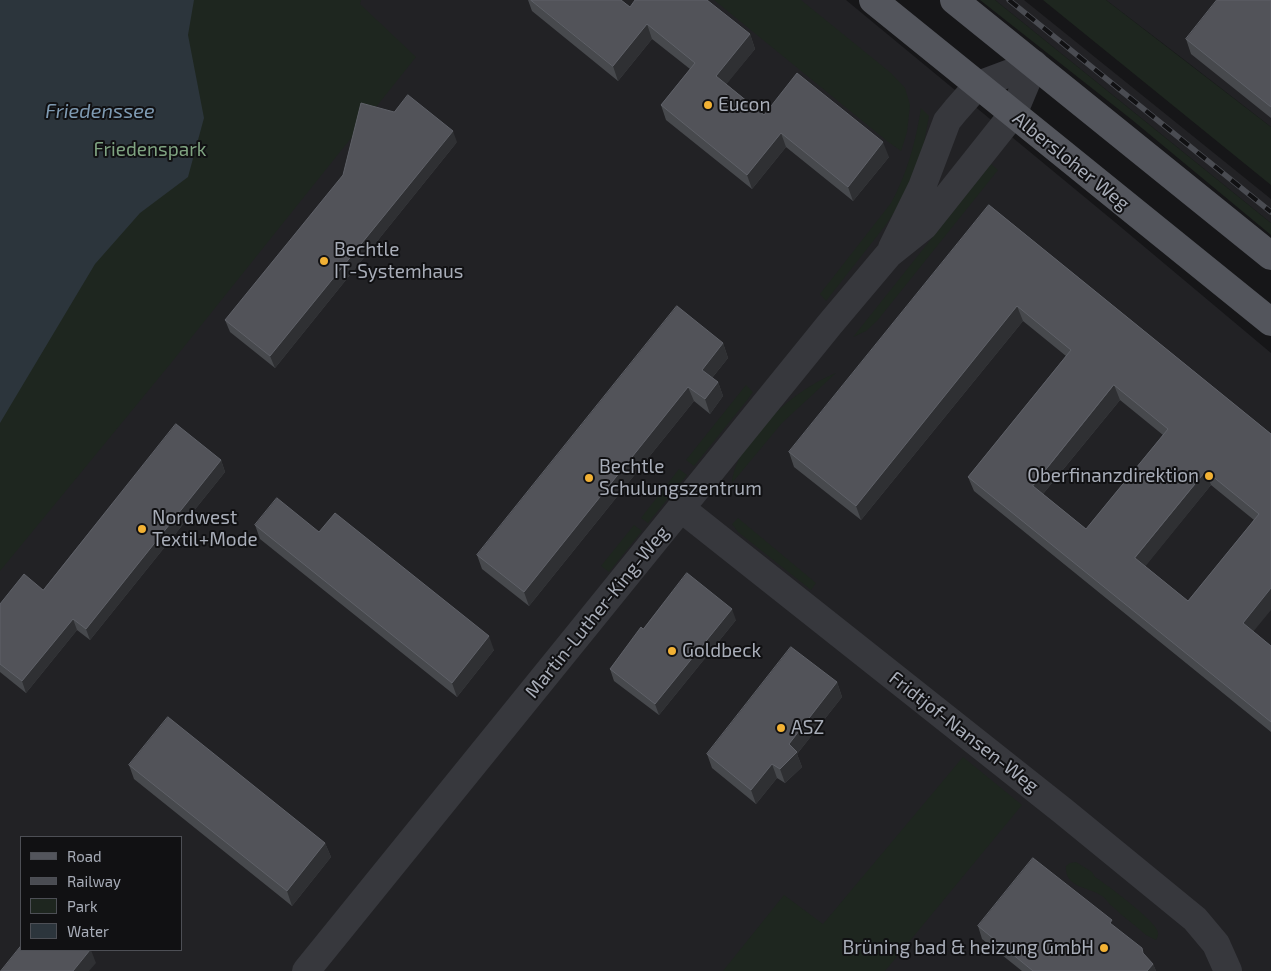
<!DOCTYPE html>
<html>
<head>
<meta charset="utf-8">
<style>
  body { margin:0 }
  #map { position:relative; width:1271px; height:971px; overflow:hidden; background:#161618; font-family:"Exo 2",sans-serif }
  canvas { display:block }
  .legend { position:absolute; left:20px; top:836px; width:162px; height:115px; box-sizing:border-box; background:#111113; border:1px solid #4d4f55; margin:0; padding:6px 9px; list-style:none; font-size:15px; color:#a8adb8 }
  .legend li { display:flex; align-items:center; gap:10px; height:25px }
  .legend b { width:25px; border:1px solid #4d4f55 }
</style>
</head>
<body>
<div id="map">
<canvas width="1271" height="971"></canvas>
<ul class="legend">
<li><b style="height:6px;background:#53555c"></b>Road</li>
<li><b style="height:6px;background:#4a4c52"></b>Railway</li>
<li><b style="height:14px;background:#1e261f"></b>Park</li>
<li><b style="height:14px;background:#2c353c"></b>Water</li>
</ul>
</div>
<script>
const c = document.querySelector('canvas').getContext('2d');
c.lineJoin = 'round';
function fillPath(path, color) { c.fillStyle = color; c.fill(path, 'evenodd'); }
function trace(path, color, width, dash) { c.strokeStyle = color; c.lineWidth = width; c.lineCap = dash ? 'butt' : 'round'; c.setLineDash(dash || []); c.stroke(path); }
function drawText(font, color, halo, rows, align = 'center') {
  c.font = font + ' "Exo 2",sans-serif'; c.lineWidth = 4; c.setLineDash([]); c.textBaseline = 'middle'; c.strokeStyle = halo; c.fillStyle = color; for (const [text, x, y, turn = 0] of rows) {
    c.save(); c.translate(x, y); c.rotate((+turn || 0) * Math.PI / 180); c.textAlign = isNaN(turn) ? turn : align; if (halo) c.strokeText(text, 0, 0); c.fillText(text, 0, 0); c.restore();
  }
}
fillPath(new Path2D(`
  M0,0H846L1116,223L1271,353V971H0ZM21,837H181V950H21Z
  M995,0H1024L1271,199V223Z
  M1106,0H1271V127L1178,55Z`), '#222225');
fillPath(new Path2D(`
  M0,0H361L360,4L416,57L171,363L0,571Z
  M714,0H801L891,73L905,88L910,105L907,132L901,151L887,141Z
  M980,0H995L1271,223V235L1131,119Z
  M1043,0H1106L1271,127V185Z
  M921,108L929,116L923,148L904,198L885,226L826,301L820,294L891,203C907,174 916,141 921,108Z
  M991,164L998,170L877,321L866,331L853,337Z
  M836,373L782,423L732,483C736,439 797,388 836,373Z
  M746,385L753,392L748,399L694,466L686,460Z
  M679,469L687,475L648,523L641,518Z
  M738,518L816,583L811,590L738,532L732,524Z
  M634,525L642,531L609,572L601,566Z
  M963,757L1022,805L885,971H723L784,895L823,924Z
  M1076,862L1092,872L1095,877C1107,885 1153,919 1157,930C1159,934 1158,937 1156,940L1146,935C1135,925 1123,917 1113,907C1109,904 1106,899 1102,896C1090,887 1064,888 1066,866L1070,863Z`), '#1e261f');
fillPath(new Path2D(`
  M0,0H194L188,35L204,118L188,177L140,213L95,264L0,423Z`), '#2c353c');
trace(new Path2D(`
  M892,248L922,187L947,121L956,110L978,85L1034,64
  M682,509L1063,811L1195,919L1216,944L1228,971
  M306,971L830,324L889,254L924,226L1013,114L1034,64`), '#37383d', 28);
trace(new Path2D(`
  M873,0L1271,322
  M954,0L1271,256`), '#53555c', 28);
const rail = new Path2D(`
  M1009,0L1271,212`);
trace(rail, '#4a4c52', 5.5);
trace(rail, '#111113', 4, [11]);
fillPath(new Path2D(`
  M528,0H621L630,7L750,34L755,49L726,84L764,115L889,157L853,201L786,147L752,189L666,120L661,105L690,69L652,39L618,81L532,11Z
  M1271,0V118L1191,54L1186,39Z
  M457,142L275,368L230,332L225,320Z
  M989,205L1271,434L1253,631L1271,646V732L974,491L968,477L1066,356L1023,321L861,520L794,467L789,452ZM1120,400L1163,435L1086,529L1043,494ZM1211,485L1254,520L1188,601L1145,566Z
  M723,343L728,358L712,378L718,382L723,396L710,414L694,401L529,606L482,569L477,555Z
  M221,460L225,472L90,640L77,630L26,693L0,672V604L43,590Z
  M255,525L319,532L494,650L457,697L260,539Z
  M736,620L659,715L614,681L610,669L643,629Z
  M837,682L842,697L797,754L802,767L785,783L777,778L756,804L712,768L707,754Z
  M129,765L325,843L331,857L292,906L134,779Z
  M978,926H1114L1153,964L1156,971H1022L982,939Z`), '#47494d');
fillPath(new Path2D(`
  M647,24L652,39L618,81L613,66Z
  M750,34L755,49L721,91L716,76Z
  M453,131L457,142L275,368L270,356Z
  M781,133L786,147L752,189L747,175Z
  M883,142L889,157L853,201L848,187Z
  M1017,306L1023,321L861,520L856,506Z
  M723,343L728,358L707,384L702,370Z
  M718,382L723,396L710,414L705,399Z
  M1114,385L1120,400L1038,500L1033,486Z
  M688,387L694,401L529,606L524,592Z
  M221,460L225,472L90,640L86,629Z
  M1206,471L1211,485L1140,573L1135,558Z
  M1271,588V610L1248,638L1243,623Z
  M732,609L736,620L659,715L655,704Z
  M73,619L77,630L26,693L22,681Z
  M489,636L494,650L457,697L452,683Z
  M837,682L842,697L797,754L802,767L785,783L780,769L789,744Z
  M772,764L777,778L756,804L751,790Z
  M325,843L331,857L292,906L287,891Z
  M90,950H91L96,963L89,971H73Z
  M1153,964L1156,971H1147Z`), '#2f3033');
const building = new Path2D(`
  M531,0H621L630,7L635,0H707L750,34L716,76L764,115L797,73L883,142L848,187L781,133L747,175L661,105L695,63L647,24L613,66Z
  M1217,0H1271V107L1186,39Z
  M408,95L453,131L270,356L225,320L343,175L361,103L394,112Z
  M989,205L1271,434V588L1243,623L1271,646V722L968,477L1071,350L1017,306L856,506L789,452ZM1114,385L1168,429L1086,529L1033,486ZM1206,471L1259,514L1188,601L1135,558Z
  M677,306L723,343L702,370L718,382L705,399L688,387L524,592L477,555Z
  M176,424L221,460L86,629L73,619L22,681L0,664V604L24,574L43,590Z
  M277,498L319,532L335,513L489,636L452,683L255,525Z
  M687,573L732,609L655,704L610,669L641,627L643,629Z
  M791,647L837,682L789,744L797,752L780,769L772,764L751,790L707,754Z
  M168,717L325,843L287,891L129,765Z
  M1033,858L1112,920L1110,923L1142,948L1143,953L1153,964L1147,971H1033L978,926Z
  M21,946V950H90L73,971H1Z`);
fillPath(building, '#525359');
trace(building, '#5f6168', 1);
for (const [x, y, r, color] of [
  [708,105,5,"#f2b134"],
  [324,261,5,"#f2b134"],
  [1209,476,5,"#f2b134"],
  [589,478,5,"#f2b134"],
  [142,529,5,"#f2b134"],
  [672,651,5,"#f2b134"],
  [781,728,5,"#f2b134"],
  [1104,948,5,"#f2b134"]
]) { const dot = new Path2D(); dot.arc(x, y, r, 0, 2 * Math.PI); c.fillStyle = color; c.fill(dot); trace(dot, '#111113', 2); }
drawText('19px', '#a8adb8', '#111113', [
  ["Eucon",718,105],
  ["Bechtle",334,250],
  ["IT-Systemhaus",334,272],
  ["Bechtle",599,467],
  ["Schulungszentrum",599,489],
  ["Oberfinanzdirektion",1199,476,"right"],
  ["Nordwest",152,518],
  ["Textil+Mode",152,540],
  ["Goldbeck",682,651],
  ["ASZ",791,728],
  ["Brüning bad & heizung GmbH",1094,948,"right"]
], 'left');
drawText('19px', '#7fa381', '#111113', [
  ["Friedenspark",150,150]
]);
drawText('19px', '#a8adb8', '#111113', [
  ["Albersloher Weg",1071,161,39],
  ["Martin-Luther-King-Weg",597,612,-51],
  ["Fridtjof-Nansen-Weg",964,732,38]
]);
drawText('italic 20px', '#7f9bb3', '#111113', [
  ["Friedenssee",100,111]
]);
</script>
</body>
</html>
